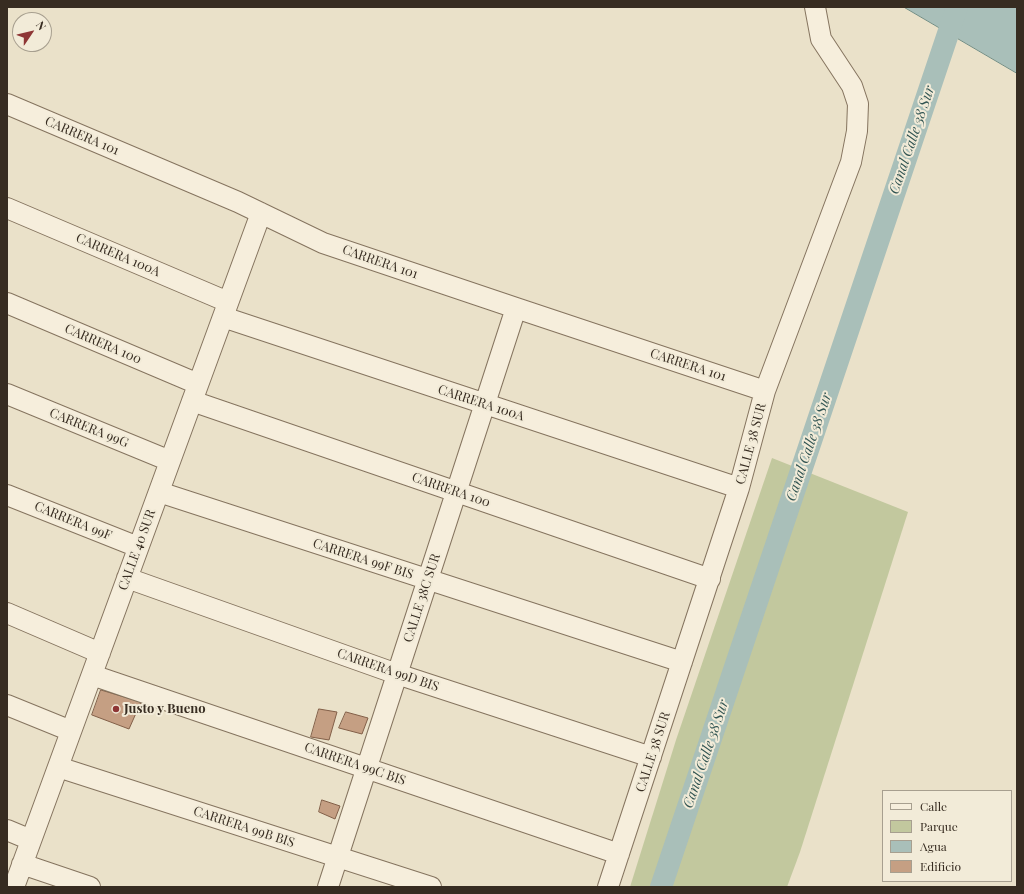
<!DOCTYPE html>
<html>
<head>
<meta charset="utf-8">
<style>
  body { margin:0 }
  #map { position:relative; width:1024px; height:894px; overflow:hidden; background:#eae1c9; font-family:"Playfair Display",serif }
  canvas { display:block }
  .frame { position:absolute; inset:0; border:8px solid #372c21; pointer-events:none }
  .legend { position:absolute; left:882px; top:790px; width:130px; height:92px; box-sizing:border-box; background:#f2ebd8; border:1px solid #a79f8f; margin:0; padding:5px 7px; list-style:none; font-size:12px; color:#372c21 }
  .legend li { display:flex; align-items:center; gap:8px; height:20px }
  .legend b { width:20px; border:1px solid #a79f8f }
  .north { position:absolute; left:12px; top:12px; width:40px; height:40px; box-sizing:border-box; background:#f2ebd8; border:1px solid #a79f8f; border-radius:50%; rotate:55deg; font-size:11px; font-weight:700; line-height:16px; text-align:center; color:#372c21 }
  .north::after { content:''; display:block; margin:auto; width:14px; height:18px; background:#8e3635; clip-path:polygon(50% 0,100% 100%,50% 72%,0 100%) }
</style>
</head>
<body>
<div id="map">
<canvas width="1024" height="894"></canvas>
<div class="frame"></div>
<ul class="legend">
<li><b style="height:5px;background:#f6eedc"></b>Calle</li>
<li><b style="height:11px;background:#c2c89e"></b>Parque</li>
<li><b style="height:11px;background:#a9bfb9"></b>Agua</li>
<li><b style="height:11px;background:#c59f83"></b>Edificio</li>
</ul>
<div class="north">N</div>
</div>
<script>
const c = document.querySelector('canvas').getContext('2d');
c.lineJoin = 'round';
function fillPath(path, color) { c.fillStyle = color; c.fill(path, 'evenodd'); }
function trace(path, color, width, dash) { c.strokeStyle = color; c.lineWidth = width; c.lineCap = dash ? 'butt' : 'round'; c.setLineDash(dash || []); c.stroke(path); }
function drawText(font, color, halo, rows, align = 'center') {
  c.font = font + ' "Playfair Display",serif'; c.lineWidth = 4; c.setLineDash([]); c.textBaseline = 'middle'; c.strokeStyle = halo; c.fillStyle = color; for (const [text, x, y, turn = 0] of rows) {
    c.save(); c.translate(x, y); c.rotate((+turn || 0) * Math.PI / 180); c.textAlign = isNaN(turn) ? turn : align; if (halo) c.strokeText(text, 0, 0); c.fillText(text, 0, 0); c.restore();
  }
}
fillPath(new Path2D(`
  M772,458L908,512L800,852L787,887H630L676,740Z`), '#c2c89e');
const water = new Path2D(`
  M904,7H1017V73Z`);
fillPath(water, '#a9bfb9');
trace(water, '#708d86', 1);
trace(new Path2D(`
  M661,887L957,7`), '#a9bfb9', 22);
const building = new Path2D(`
  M101,690L141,702L129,729L92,715Z
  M319,709L337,712L329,740L311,737Z
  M346,712L368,718L362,734L339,728Z
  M322,800L340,806L335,819L319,812Z`);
fillPath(building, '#c59f83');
trace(building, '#825f48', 1);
const street = new Path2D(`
  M7,104L238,202L323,243L516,308L765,391
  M7,208L228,302
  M7,303L198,384
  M223,317L739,488
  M7,394L170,461
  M192,401L710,579
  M159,492L682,662
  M7,495L138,547
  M127,578L397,674L651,757
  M7,613L100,653
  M92,675L619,854
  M7,705L71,731
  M58,767L431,887
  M7,830L31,840
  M22,864L90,887
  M14,887L261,213
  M328,887L516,308
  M608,887L739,488L765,391L851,162L857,131L858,104L852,86L821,39L815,7`);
trace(street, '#85745f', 22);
trace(street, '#f6eedc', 20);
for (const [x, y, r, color] of [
  [116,709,4,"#8e3635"]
]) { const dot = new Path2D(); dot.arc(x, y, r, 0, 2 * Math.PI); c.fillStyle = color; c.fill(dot); trace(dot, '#f2ebd8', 1.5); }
drawText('13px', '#372c21', '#f2ebd8', [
  ["CARRERA 101",82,136,23],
  ["CARRERA 100A",118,255,23],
  ["CARRERA 101",380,262,19],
  ["CARRERA 100",103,344,23],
  ["CARRERA 101",688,365,18],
  ["CARRERA 100A",481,403,18],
  ["CARRERA 99G",89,428,22],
  ["CALLE 38 SUR",751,444,-75],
  ["CARRERA 100",451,490,19],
  ["CARRERA 99F",73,521,22],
  ["CALLE 40 SUR",137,550,-70],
  ["CARRERA 99F BIS",363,559,18],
  ["CALLE 38C SUR",422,598,-72],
  ["CARRERA 99D BIS",388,670,19],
  ["CALLE 38 SUR",653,752,-72],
  ["CARRERA 99C BIS",355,764,19],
  ["CARRERA 99B BIS",244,827,18]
]);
drawText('bold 13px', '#372c21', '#f2ebd8', [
  ["Justo y Bueno",124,709]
], 'left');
drawText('italic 14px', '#325553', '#f2ebd8', [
  ["Canal Calle 38 Sur",912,140,-71],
  ["Canal Calle 38 Sur",809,447,-71],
  ["Canal Calle 38 Sur",706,754,-71]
]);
</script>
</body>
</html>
